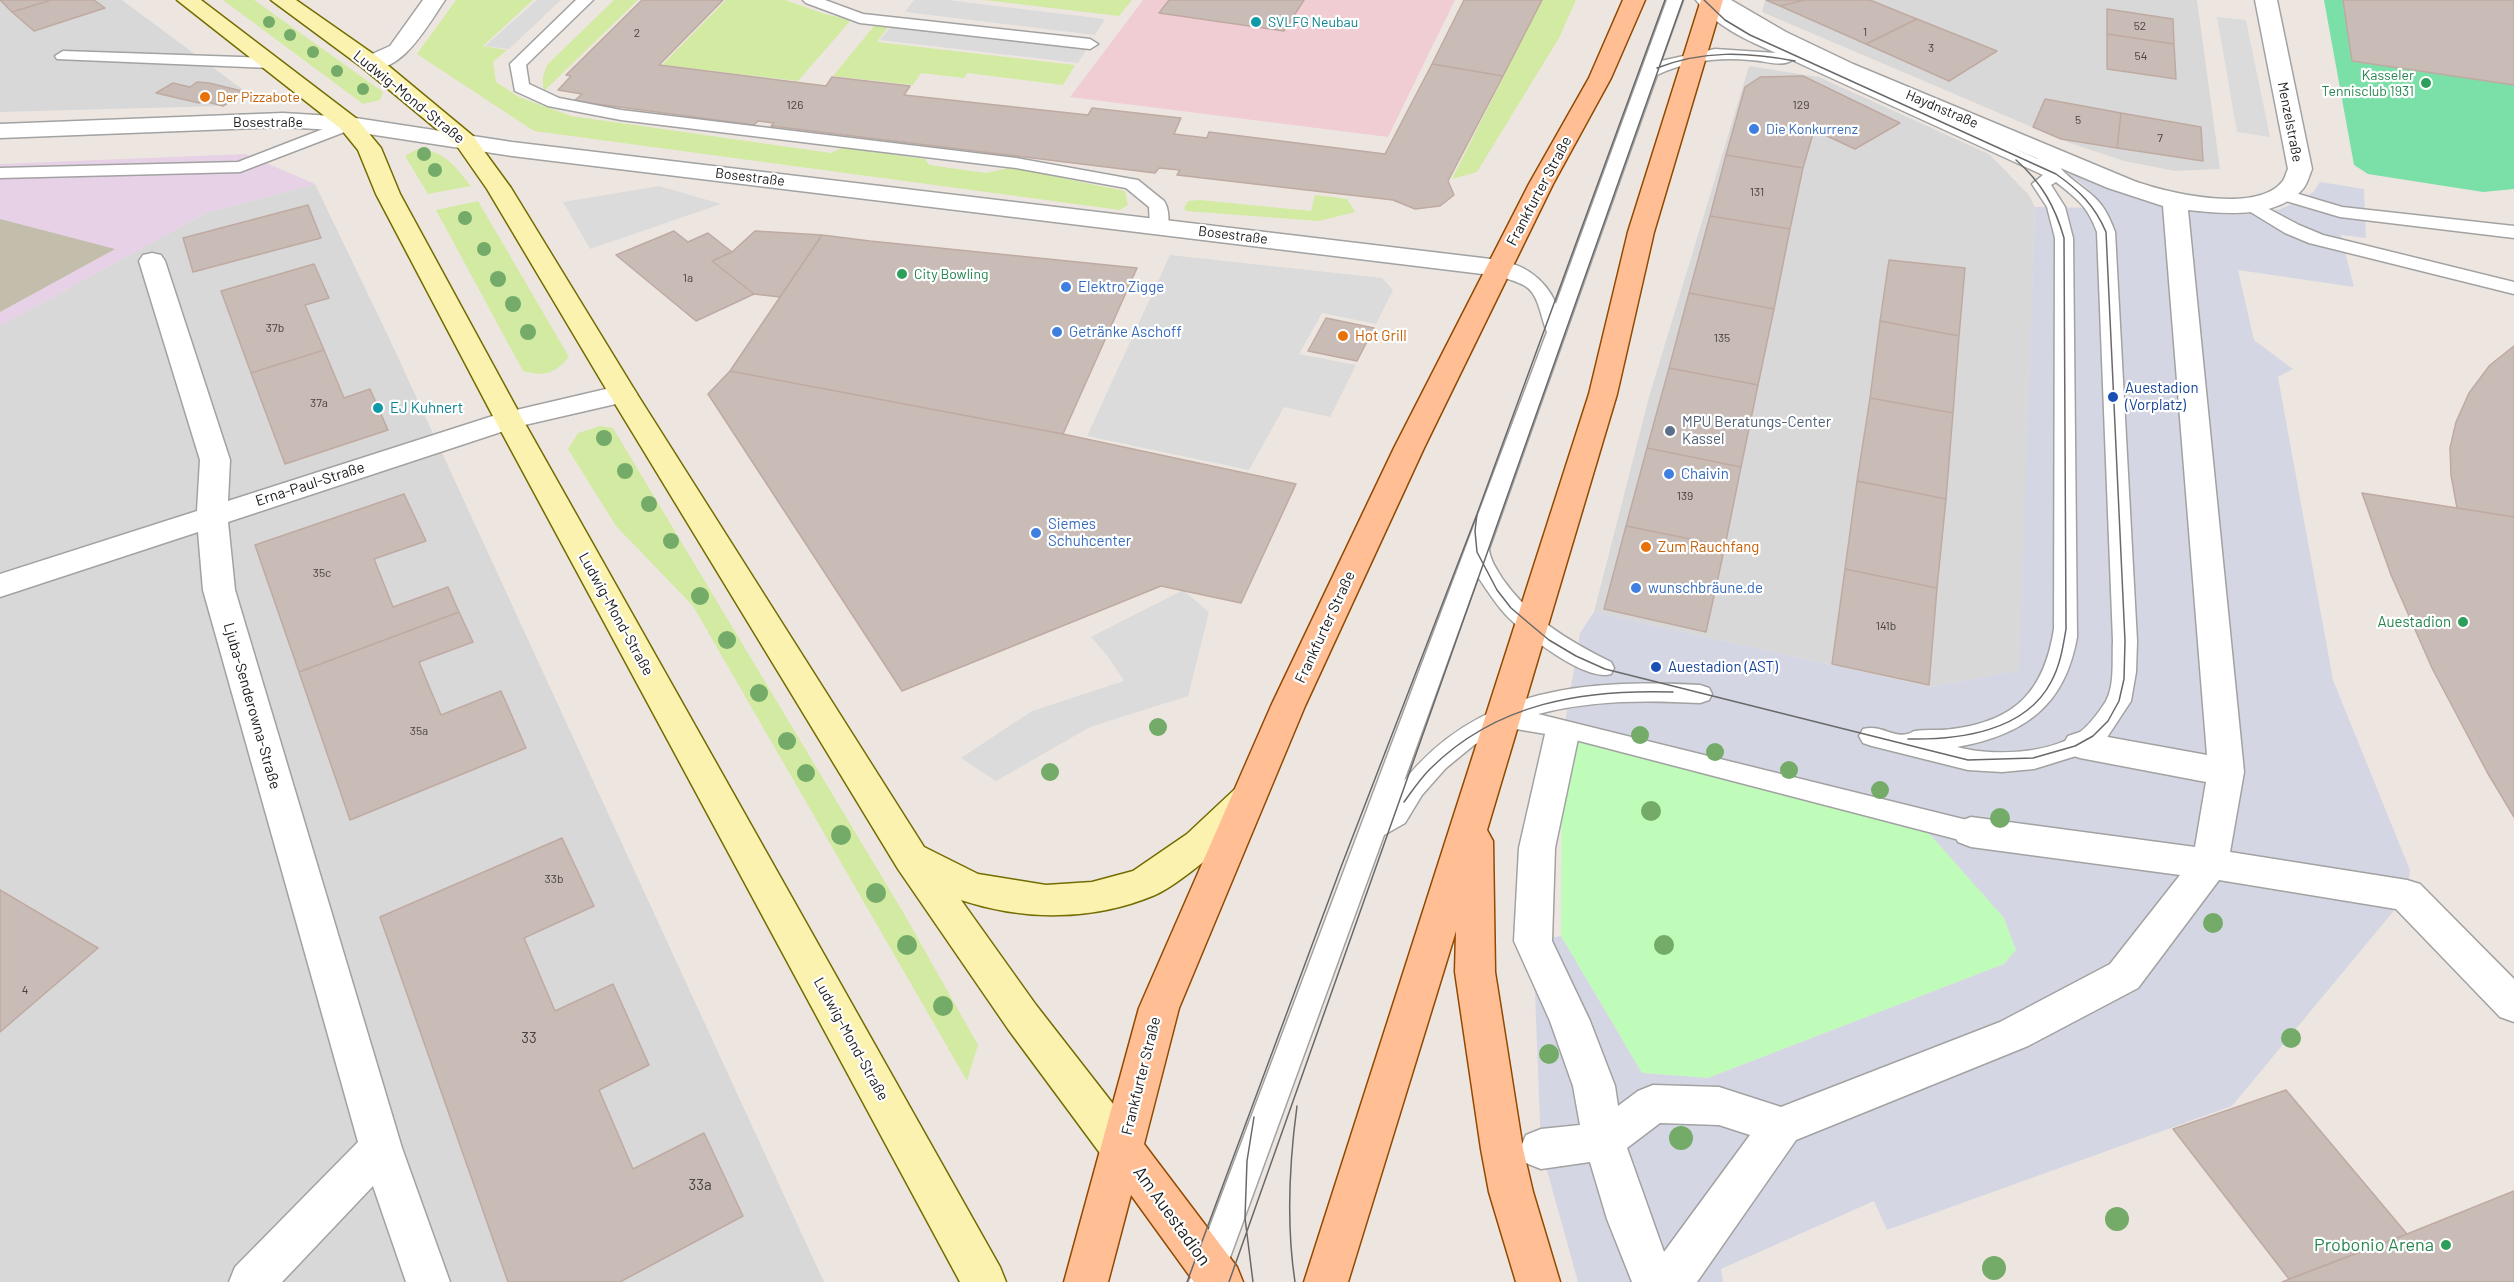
<!DOCTYPE html>
<html>
<head>
<meta charset="utf-8">
<style>
  body { margin:0 }
  canvas { display:block; background:#ede6e0 }
</style>
</head>
<body>
<canvas width="2514" height="1282"></canvas>
<script>
const c = document.querySelector('canvas').getContext('2d');
c.lineJoin = 'round';
function fillPath(path, color) { c.fillStyle = color; c.fill(path, 'evenodd'); }
function trace(path, color, width, dash) { c.strokeStyle = color; c.lineWidth = width; c.lineCap = dash ? 'butt' : 'round'; c.setLineDash(dash || []); c.stroke(path); }
function drawText(font, color, halo, rows, align = 'center') {
  c.font = font + ' Barlow,sans-serif'; c.lineWidth = 4.5; c.setLineDash([]); c.textBaseline = 'middle'; c.strokeStyle = halo; c.fillStyle = color; for (const [text, x, y, turn = 0] of rows) {
    c.save(); c.translate(x, y); c.rotate((+turn || 0) * Math.PI / 180); c.textAlign = isNaN(turn) ? turn : align; if (halo) c.strokeText(text, 0, 0); c.fillText(text, 0, 0); c.restore();
  }
}
fillPath(new Path2D(`
  M0,0H122L246,92L223,106L0,112Z
  M1765,0H2197L2220,169L2175,171L2124,161L2067,142L1762,12Z
  M1749,66L1819,77L1989,154L2029,195L2035,207L2020,670L1931,687L1594,612L1649,397Z
  M315,184L390,340L824,1282H0V326L206,213Z`), '#d9d8d8');
fillPath(new Path2D(`
  M1143,0H1455L1388,137L1070,97Z`), '#f0cdd2');
fillPath(new Path2D(`
  M245,154L315,184L206,213L0,326V164Z`), '#e7d1e6');
fillPath(new Path2D(`
  M0,219L115,249L0,312Z`), '#c2beab');
fillPath(new Path2D(`
  M223,0H254L383,92L380,100L363,104Z
  M456,0H533L483,46L507,50L493,62L496,82L519,97L571,116L831,153L842,148L925,159L929,165L986,173L1009,168L1023,170L1125,191L1128,205L1120,210L534,131L417,54Z
  M614,0H638L543,92V77L547,65Z
  M726,0H785L825,14L851,20L798,81L662,65Z
  M984,0H1132L1119,16Z
  M1542,0H1576L1559,38L1477,172L1452,179Z
  M874,26L888,27L877,42L1075,65L1063,85L967,73L964,78L921,73L913,85L833,76Z
  M417,149C446,151 454,166 471,186L428,194L405,156Z
  M1315,195L1347,199L1355,212L1319,221L1186,211L1184,208L1188,201L1200,200L1311,211Z
  M478,201L569,357C554,374 545,377 523,371L436,210Z
  M600,426L613,428L903,912L978,1045L967,1081L693,606L616,526L568,449L578,433Z`), '#d2eaa2');
fillPath(new Path2D(`
  M1562,734L1927,831L2004,918L2016,950L2004,964L1708,1078L1642,1073L1561,936Z`), '#bffbb9');
fillPath(new Path2D(`
  M2324,0H2514V189L2483,192L2368,174L2354,165Z`), '#7ae0a7');
fillPath(new Path2D(`
  M537,0H561L509,49L485,46Z
  M914,0H947L1105,19L1095,35L905,12Z
  M2217,17L2246,20L2270,137L2237,132Z
  M892,25L1088,47L1078,63L880,40Z
  M659,186L721,204L590,249L563,202Z
  M1170,255L1382,278L1393,290L1376,324L1322,313L1299,354L1356,365L1330,417L1284,407L1249,470L1087,436Z
  M1183,590L1209,612L1188,696L1090,727L996,781L961,758L1032,711L1124,681L1109,658L1091,637Z`), '#dbdbdb');
fillPath(new Path2D(`
  M2075,173L2116,191L2147,202L2200,212L2229,215L2263,213L2280,209L2300,201L2313,192L2320,182L2364,189L2366,238L2341,235L2354,287L2238,270L2254,340L2293,369L2278,377L2333,680L2410,870L2407,895L2232,1106L1887,1230L1874,1201L1721,1269L1723,1282H1578L1541,1149L1533,941L1561,936L1642,1073L1708,1078L2004,964L2016,950L2004,918L1927,831L1564,728L1580,633L1594,612L1931,687L2019,670L2035,207L2106,208L2086,187L2068,174Z`), '#d4d7e3');
const building = new Path2D(`
  M0,0H51L12,12Z
  M51,0H94L105,8L34,31L12,12Z
  M642,0H723L659,65L826,86L832,77L910,86L904,95L1088,115L1092,108L1181,118L1174,134L1207,138L1209,132L1385,154L1432,64L1503,76L1448,181L1454,195L1440,206L1415,209L1393,200L1177,175L1180,170L1159,168L1155,173L771,126L774,123L758,121L754,125L574,101L582,94L558,90L571,76L566,75Z
  M1169,0H1304L1284,31L1159,13Z
  M1464,0H1542L1503,76L1432,64Z
  M1766,0H1805L1780,6Z
  M1805,0H1870L1917,19L1866,44L1780,6Z
  M2343,0H2514V85L2352,61Z
  M2107,9L2173,19L2174,44L2107,34Z
  M1917,19L1997,51L1949,81L1866,44Z
  M2107,34L2174,44L2176,79L2107,69Z
  M1803,76L1900,123L1855,149L1814,130L1803,168L1726,155L1745,87L1760,77Z
  M197,82L209,83L246,92L223,106L204,101L199,103L156,93L173,83L190,87Z
  M2045,99L2121,113L2117,148L2061,139L2033,127Z
  M2121,113L2201,127L2203,161L2117,148Z
  M1726,155L1803,168L1790,229L1710,216Z
  M308,205L321,238L193,272L183,238Z
  M1710,216L1790,229L1774,309L1689,293Z
  M674,231L688,242L708,233L732,252L712,261L754,294L696,321L616,255Z
  M755,231L822,235L780,297L754,294L712,261L732,252Z
  M822,235L870,241L1137,268L1063,434L730,371Z
  M1889,260L1965,268L1959,336L1880,321Z
  M314,264L329,298L305,305L324,350L251,373L221,291Z
  M1689,293L1774,309L1758,385L1669,368Z
  M1326,318L1374,328L1357,361L1308,351Z
  M1880,321L1959,336L1953,413L1870,398Z
  M2514,346V517L2457,508L2451,475L2450,448L2456,422L2469,393L2490,365Z
  M324,350L344,398L370,389L388,430L285,464L251,373Z
  M1669,368L1758,385L1741,467L1647,448Z
  M730,371L1063,434L1296,484L1241,603L1161,586L902,691L708,394Z
  M1870,398L1953,413L1946,499L1857,481Z
  M1647,448L1741,467L1725,546L1626,526Z
  M1857,481L1946,499L1937,588L1845,569Z
  M2362,493L2514,517V817L2487,772L2432,668L2391,575Z
  M404,494L426,541L374,559L393,607L448,587L459,612L299,672L255,545Z
  M1626,526L1725,546L1706,632L1604,609Z
  M1845,569L1937,588L1929,685L1832,664Z
  M459,612L473,642L419,662L441,715L501,691L526,748L350,820L299,672Z
  M562,838L594,906L524,938L555,1011L613,984L649,1065L599,1090L633,1169L704,1133L743,1216L620,1282H508L380,917Z
  M0,890L98,948L0,1032Z
  M2286,1090L2407,1234L2289,1279L2173,1129Z
  M2514,1191V1282H2282L2407,1234Z`);
fillPath(building, '#c9bbb6');
trace(building, '#bfaaa2', 1.5);
const lane = new Path2D(`
  M576,0H593L526,65L529,84L559,98L621,110L1016,158L1132,179L1138,180L1164,201C1169,208 1170,223 1166,230H1152L1150,226L1149,207L1126,188L1016,168L621,120L548,106L515,91L510,64Z
  M803,0H825L863,14L1090,39L1098,44L1090,49L860,23L806,3Z
  M1667,0H1683L1661,61L1715,49L1776,53C1747,40 1716,27 1696,0H1713L1731,17L1756,32L2038,159L2033,152L2036,148H2048C2053,156 2058,166 2064,172C2091,197 2101,194 2115,232L2137,641L2136,672L2131,701L2106,739L2089,752L2034,769L2002,772L1968,770L1872,746L1863,743L1859,736L1863,729C1880,724 1894,738 1907,734C1910,734 1913,731 1915,731C1927,729 1940,731 1952,729C2016,721 2044,691 2054,629L2055,238L2047,207L2032,184L2043,175L1792,60C1782,68 1762,60 1750,60C1717,57 1687,61 1657,75L1489,549C1490,560 1496,568 1502,578C1529,617 1568,641 1611,662L1614,668L1611,674C1585,682 1524,634 1505,614C1495,603 1487,590 1478,577L1404,781C1479,687 1588,679 1700,685L1709,688L1712,694L1709,700L1700,703C1645,700 1592,700 1538,714L1971,821L1980,825L1984,832L1980,839L1971,843L1564,737L1504,727L1474,745L1446,768L1422,795L1405,823L1384,835L1221,1282H1189L1547,332C1541,318 1539,297 1528,288C1517,279 1497,279 1489,268L1492,264C1519,257 1547,281 1556,304ZM2056,182C2077,199 2087,205 2097,232L2113,641C2112,659 2115,685 2106,701C2098,714 2085,731 2071,738C2041,754 1990,756 1957,747C2024,735 2065,706 2077,637L2073,238L2065,207L2051,185Z
  M63,51L270,58L278,63L270,68L57,59L55,56Z
  M349,119L355,120L358,124L355,128L240,172L0,178V168L238,162Z
  M2282,189L2342,207L2514,226V238L2340,217L2276,198L2273,194L2276,190Z
  M2250,199L2299,225L2323,235L2514,282V294L2309,243L2285,233L2244,208L2241,204L2244,200Z`);
const street = new Path2D(`
  M423,0H445C427,26 401,77 363,68L360,63L363,58L390,46Z
  M1706,0H1731L1786,32L1853,64L2134,181C2167,193 2256,214 2282,182C2285,179 2286,173 2288,169L2255,0H2277L2312,169C2309,176 2307,185 2302,190C2275,219 2223,214 2188,210L2244,772L2230,852L2407,880L2420,884L2514,979V1022L2500,1017L2396,909L2219,880L2138,988L2028,1046L1796,1140L1697,1282H1632L1607,1219L1590,1162L1541,1169L1526,1163L1520,1149L1526,1135L1541,1129L1580,1125L1573,1086L1550,1021L1514,941L1519,848L1545,734L1550,725L1562,721L1574,725L1579,734L1555,848L1552,941L1590,1021L1615,1086L1618,1106L1638,1091L1653,1085L1719,1087L1781,1107L2000,1022L2110,964L2180,875L1971,847L1958,842L1953,832L1958,822L1971,817L2195,847L2206,782L2080,758L2068,754L2063,745L2068,736L2080,732L2207,755L2163,206L2108,188L1837,74L1770,41L1739,24ZM1660,1123L1719,1125L1750,1135L1664,1252L1627,1148Z
  M283,113L349,117L512,142L1499,260L1508,262L1512,268L1508,274L1499,276L512,156L349,131L283,127L0,138V124Z
  M152,253L161,255L165,261L230,460L228,501L499,414L623,385L633,388L637,394L633,400L516,427L228,522L235,590L402,1148L450,1282H406L373,1186L282,1282H229L235,1267L358,1142L203,590L198,532L0,597V574L197,511L200,460L139,261L143,255Z`);
const secondary = new Path2D(`
  M177,0H201L357,119L381,148L400,194L523,420L1000,1267L1006,1282H960L495,420L376,194L358,150L341,129Z
  M271,0H296L379,58L473,136L511,188L637,394L924,847L978,874L1046,885L1092,882L1133,871L1187,834L1235,789L1248,785L1261,789L1266,799C1257,816 1240,829 1225,843C1209,858 1175,886 1155,895C1093,921 1024,921 961,900L1036,1005L1138,1136L1144,1150L1138,1164L1123,1170L1108,1164L1008,1029L898,869L609,394L487,189L457,146L363,68Z`);
const primary = new Path2D(`
  M1623,0H1645L1611,78L1553,184L1424,448L1305,706L1179,1008L1144,1144L1237,1267L1243,1282H1194L1131,1195L1108,1282H1064L1139,1008L1271,706L1394,448L1529,184L1589,78Z
  M1701,0H1723L1654,232L1617,394L1487,830L1493,841L1495,972L1523,1149L1533,1192L1560,1282H1516L1489,1192L1481,1149L1455,972L1456,931L1348,1282H1304L1589,394L1628,232Z`);
trace(lane, '#a2a2a2', 3);
trace(street, '#a2a2a2', 3);
trace(secondary, '#736c01', 3);
trace(primary, '#924900', 3);
fillPath(lane, '#fff');
fillPath(street, '#fff');
fillPath(secondary, '#fbf2b0');
fillPath(primary, '#ffbe93');
trace(new Path2D(`
  M1657,68C1703,50 1747,52 1795,61
  M1477,514L1475,531L1477,552L1497,590L1511,608L1531,625L1549,640L1576,656L1605,669L1968,760L2033,758L2075,746L2093,736L2108,721L2119,701L2124,679L2125,641L2106,232C2095,206 2079,190 2056,174L1750,35L1725,20L1704,0
  M1908,739C1958,740 2025,732 2051,682C2060,666 2063,647 2066,629L2064,238C2055,206 2041,182 2016,160
  M1404,802C1412,791 1420,779 1430,769C1496,703 1583,689 1673,692
  M1187,1282L1341,867L1477,514L1665,0
  M1229,1282L1683,0
  M1253,1282L1245,1218L1247,1161L1254,1117
  M1295,1282C1286,1223 1289,1165 1297,1106`), '#696969', 1.5);
c.fillStyle = '#74ab69';
for (const [x, y, r] of [
  [269,22,6],
  [290,35,6],
  [313,52,6],
  [337,71,6],
  [363,89,6],
  [424,154,7],
  [435,170,7],
  [465,218,7],
  [484,249,7],
  [498,279,8],
  [513,304,8],
  [528,332,8],
  [604,438,8],
  [625,471,8],
  [649,504,8],
  [671,541,8],
  [700,596,9],
  [727,640,9],
  [759,693,9],
  [1158,727,9],
  [1640,735,9],
  [787,741,9],
  [1715,752,9],
  [1789,770,9],
  [1050,772,9],
  [806,773,9],
  [1880,790,9],
  [1651,811,10],
  [2000,818,10],
  [841,835,10],
  [876,893,10],
  [2213,923,10],
  [907,945,10],
  [1664,945,10],
  [943,1006,10],
  [2291,1038,10],
  [1549,1054,10],
  [1681,1138,12],
  [2117,1219,12],
  [1994,1268,12]
]) { c.beginPath(); c.arc(x, y, r, 0, 2 * Math.PI); c.fill(); }
for (const [x, y, r, color] of [
  [1256,22,6,"#0f9aa8"],
  [2426,83,6,"#2e9e5b"],
  [205,97,6,"#e8710a"],
  [1754,129,6,"#3f7fe0"],
  [902,274,6,"#2e9e5b"],
  [1066,287,6,"#3f7fe0"],
  [1057,332,6,"#3f7fe0"],
  [1343,336,6,"#e8710a"],
  [2113,397,6,"#1a4fb4"],
  [378,408,6,"#0f9aa8"],
  [1670,431,6,"#5c6f8a"],
  [1669,474,6,"#3f7fe0"],
  [1036,533,6,"#3f7fe0"],
  [1646,547,6,"#e8710a"],
  [1636,588,6,"#3f7fe0"],
  [2463,622,6,"#2e9e5b"],
  [1656,667,6,"#1a4fb4"],
  [2446,1245,6,"#2e9e5b"]
]) { const dot = new Path2D(); dot.arc(x, y, r, 0, 2 * Math.PI); c.fillStyle = color; c.fill(dot); trace(dot, '#fff', 2); }
drawText('12px', '#464342', null, [
  ["52",2140,26],
  ["1",1865,32],
  ["2",637,33],
  ["3",1931,48],
  ["54",2141,56],
  ["126",795,105],
  ["129",1801,105],
  ["5",2078,120],
  ["7",2160,138],
  ["131",1757,192],
  ["1a",688,278],
  ["37b",275,328],
  ["135",1722,338],
  ["37a",319,403],
  ["139",1685,496],
  ["35c",322,573],
  ["141b",1886,626],
  ["35a",419,731],
  ["33b",554,879],
  ["4",25,990]
]);
drawText('14px', '#0d838f', '#fff', [
  ["SVLFG Neubau",1268,22]
], 'left');
drawText('14px', '#27864d', '#fff', [
  ["Kasseler",2414,75],
  ["Tennisclub 1931",2414,91],
  ["City Bowling",914,274,"left"]
], 'right');
drawText('14px', '#c56008', '#fff', [
  ["Der Pizzabote",217,97]
], 'left');
drawText('14px', '#1b1b1b', '#fff', [
  ["Haydnstraße",1942,109,23],
  ["Bosestraße",268,122],
  ["Menzelstraße",2290,122,79],
  ["Bosestraße",750,177,7],
  ["Bosestraße",1233,235,7]
]);
drawText('14px', '#366cbe', '#fff', [
  ["Die Konkurrenz",1766,129]
], 'left');
drawText('15px', '#1b1b1b', '#fff', [
  ["Ludwig-Mond-Straße",409,97,39],
  ["Frankfurter Straße",1539,191,-62],
  ["Erna-Paul-Straße",310,484,-18],
  ["Ludwig-Mond-Straße",616,614,61],
  ["Frankfurter Straße",1325,627,-65],
  ["Ljuba-Senderowna-Straße",252,706,74],
  ["Ludwig-Mond-Straße",851,1039,61],
  ["Frankfurter Straße",1141,1076,-76]
]);
drawText('15px', '#366cbe', '#fff', [
  ["Elektro Zigge",1078,287],
  ["Getränke Aschoff",1069,332],
  ["Chaivin",1681,474],
  ["Siemes",1048,524],
  ["Schuhcenter",1048,541],
  ["wunschbräune.de",1648,588]
], 'left');
drawText('15px', '#c56008', '#fff', [
  ["Hot Grill",1355,336],
  ["Zum Rauchfang",1658,547]
], 'left');
drawText('15px', '#164399', '#fff', [
  ["Auestadion",2125,388],
  ["(Vorplatz)",2125,405],
  ["Auestadion (AST)",1668,667]
], 'left');
drawText('15px', '#0d838f', '#fff', [
  ["EJ Kuhnert",390,408]
], 'left');
drawText('15px', '#4e5e75', '#fff', [
  ["MPU Beratungs-Center",1682,422],
  ["Kassel",1682,439]
], 'left');
drawText('15px', '#27864d', '#fff', [
  ["Auestadion",2451,622]
], 'right');
drawText('15px', '#464342', null, [
  ["33",529,1038],
  ["33a",700,1185]
]);
drawText('18px', '#1b1b1b', '#fff', [
  ["Am Auestadion",1172,1216,54]
]);
drawText('18px', '#27864d', '#fff', [
  ["Probonio Arena",2434,1245]
], 'right');
</script>
</body>
</html>
